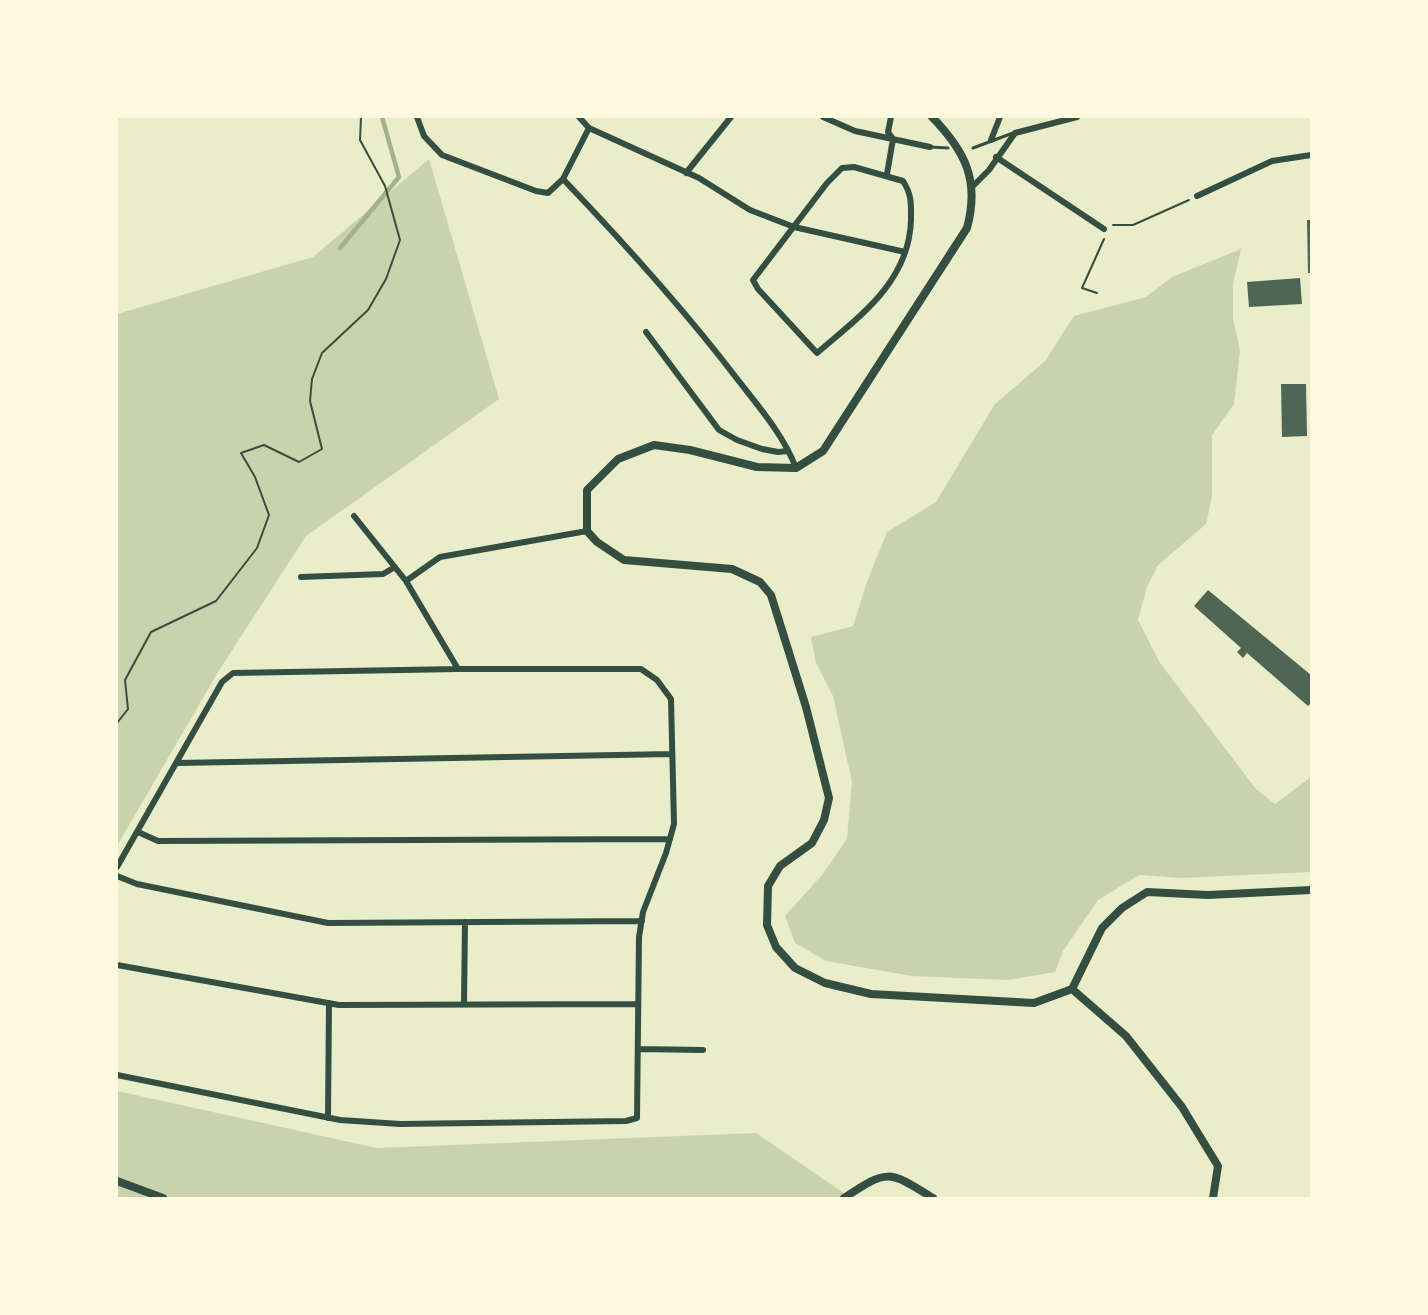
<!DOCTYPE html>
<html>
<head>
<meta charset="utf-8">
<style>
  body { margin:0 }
  #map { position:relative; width:1428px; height:1315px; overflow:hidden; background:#e9edc9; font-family:Rubik,sans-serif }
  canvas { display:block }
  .frame { position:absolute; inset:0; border:118px solid #fefae0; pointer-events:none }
</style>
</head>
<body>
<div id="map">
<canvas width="1428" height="1315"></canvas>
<div class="frame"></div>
</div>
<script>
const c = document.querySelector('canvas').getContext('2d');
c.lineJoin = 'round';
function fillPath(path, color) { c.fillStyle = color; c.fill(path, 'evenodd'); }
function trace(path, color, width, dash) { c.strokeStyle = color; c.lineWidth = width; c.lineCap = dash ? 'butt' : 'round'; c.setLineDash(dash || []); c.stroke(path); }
fillPath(new Path2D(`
  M429,159L499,399L306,536L218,672L117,846V314L313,257Z
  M1241,249L1233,284V318L1240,351L1234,404L1212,435V497L1206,524L1158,565L1147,587L1138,620L1160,663L1256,789L1275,804L1311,777V872L1181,878L1139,875L1098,900L1063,951L1055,972L1008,980L912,976L826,961L795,943L785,916L822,875L847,839L852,782L833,696L816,663L811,637L853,626L867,582L887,532L936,502L995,404L1045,361L1074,316L1146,297L1172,277Z
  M117,1091L377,1148L756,1133L851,1198H117Z`), '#cad2ad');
trace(new Path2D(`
  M340,248L399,177L382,117`), '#a3b18a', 4.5);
fillPath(new Path2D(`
  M1307,220H1311V273H1308Z
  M1300,278L1302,304L1249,307L1247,282Z
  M1281,384H1306L1307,436L1282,437Z
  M1208,590L1311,675V703L1308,706L1247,653L1243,658L1237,652L1241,648L1194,606Z`), '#4f6655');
trace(new Path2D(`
  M1113,225H1133L1189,200
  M1097,293L1082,288L1104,239
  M117,723L128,709L125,680L151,632L216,601L257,548L269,515L255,477L241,453L264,445L299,462L322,449L310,401L312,379L322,353L368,310L386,279L400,240L385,186L360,140L361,117`), '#344e41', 2);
trace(new Path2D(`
  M930,147L948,148
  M973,148L1013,133`), '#344e41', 3);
trace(new Path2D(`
  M417,117L424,136L442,155L536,191L548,193L563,179L589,128
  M579,117L589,128L699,178L750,210L794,227L905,252
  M823,117L855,131L930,147
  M991,140L1000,117
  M996,157L1104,229
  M854,167L903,181C912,195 911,204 911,220C909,282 860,316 817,353L758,289L753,280L827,183L842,168Z
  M686,173L731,117
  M887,174L893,139L888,132L891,117
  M563,179C625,244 684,309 738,380C759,407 784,436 796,468
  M971,188L989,170L1015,133L1077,117
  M1197,196L1272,161L1311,155
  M646,332L719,430L737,440L762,449L778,452L788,451
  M354,516L406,581
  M301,577L383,574L395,567
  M177,763L672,754
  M138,832L158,841L670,839
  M117,867L222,682L233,673L458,669L406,581L440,557L587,531
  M117,876L137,884L328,923L642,921
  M117,965L339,1005L638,1004
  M464,1004L465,922
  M638,1049L703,1050
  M117,1075L340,1120L400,1124L626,1121L637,1118L639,937L643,912L666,853L674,824L671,699L657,680L641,669H458
  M328,1118L329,1003`), '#344e41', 6);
trace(new Path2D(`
  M932,117C965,151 980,180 967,228L823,451L796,468L757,467L690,450L654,445L618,459L587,490V531L597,542L624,560L732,569L760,582L771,595L806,707L829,798L824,820L812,843L780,866L768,886L767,925L776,947L795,968L825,983L871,994L1034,1003L1072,989L1126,1036L1182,1107L1218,1166L1213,1198
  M1072,989L1102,928L1122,908L1147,892L1208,895L1311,890
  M117,1181L163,1198
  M844,1198C888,1169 888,1170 933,1198`), '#344e41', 8);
</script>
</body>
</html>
